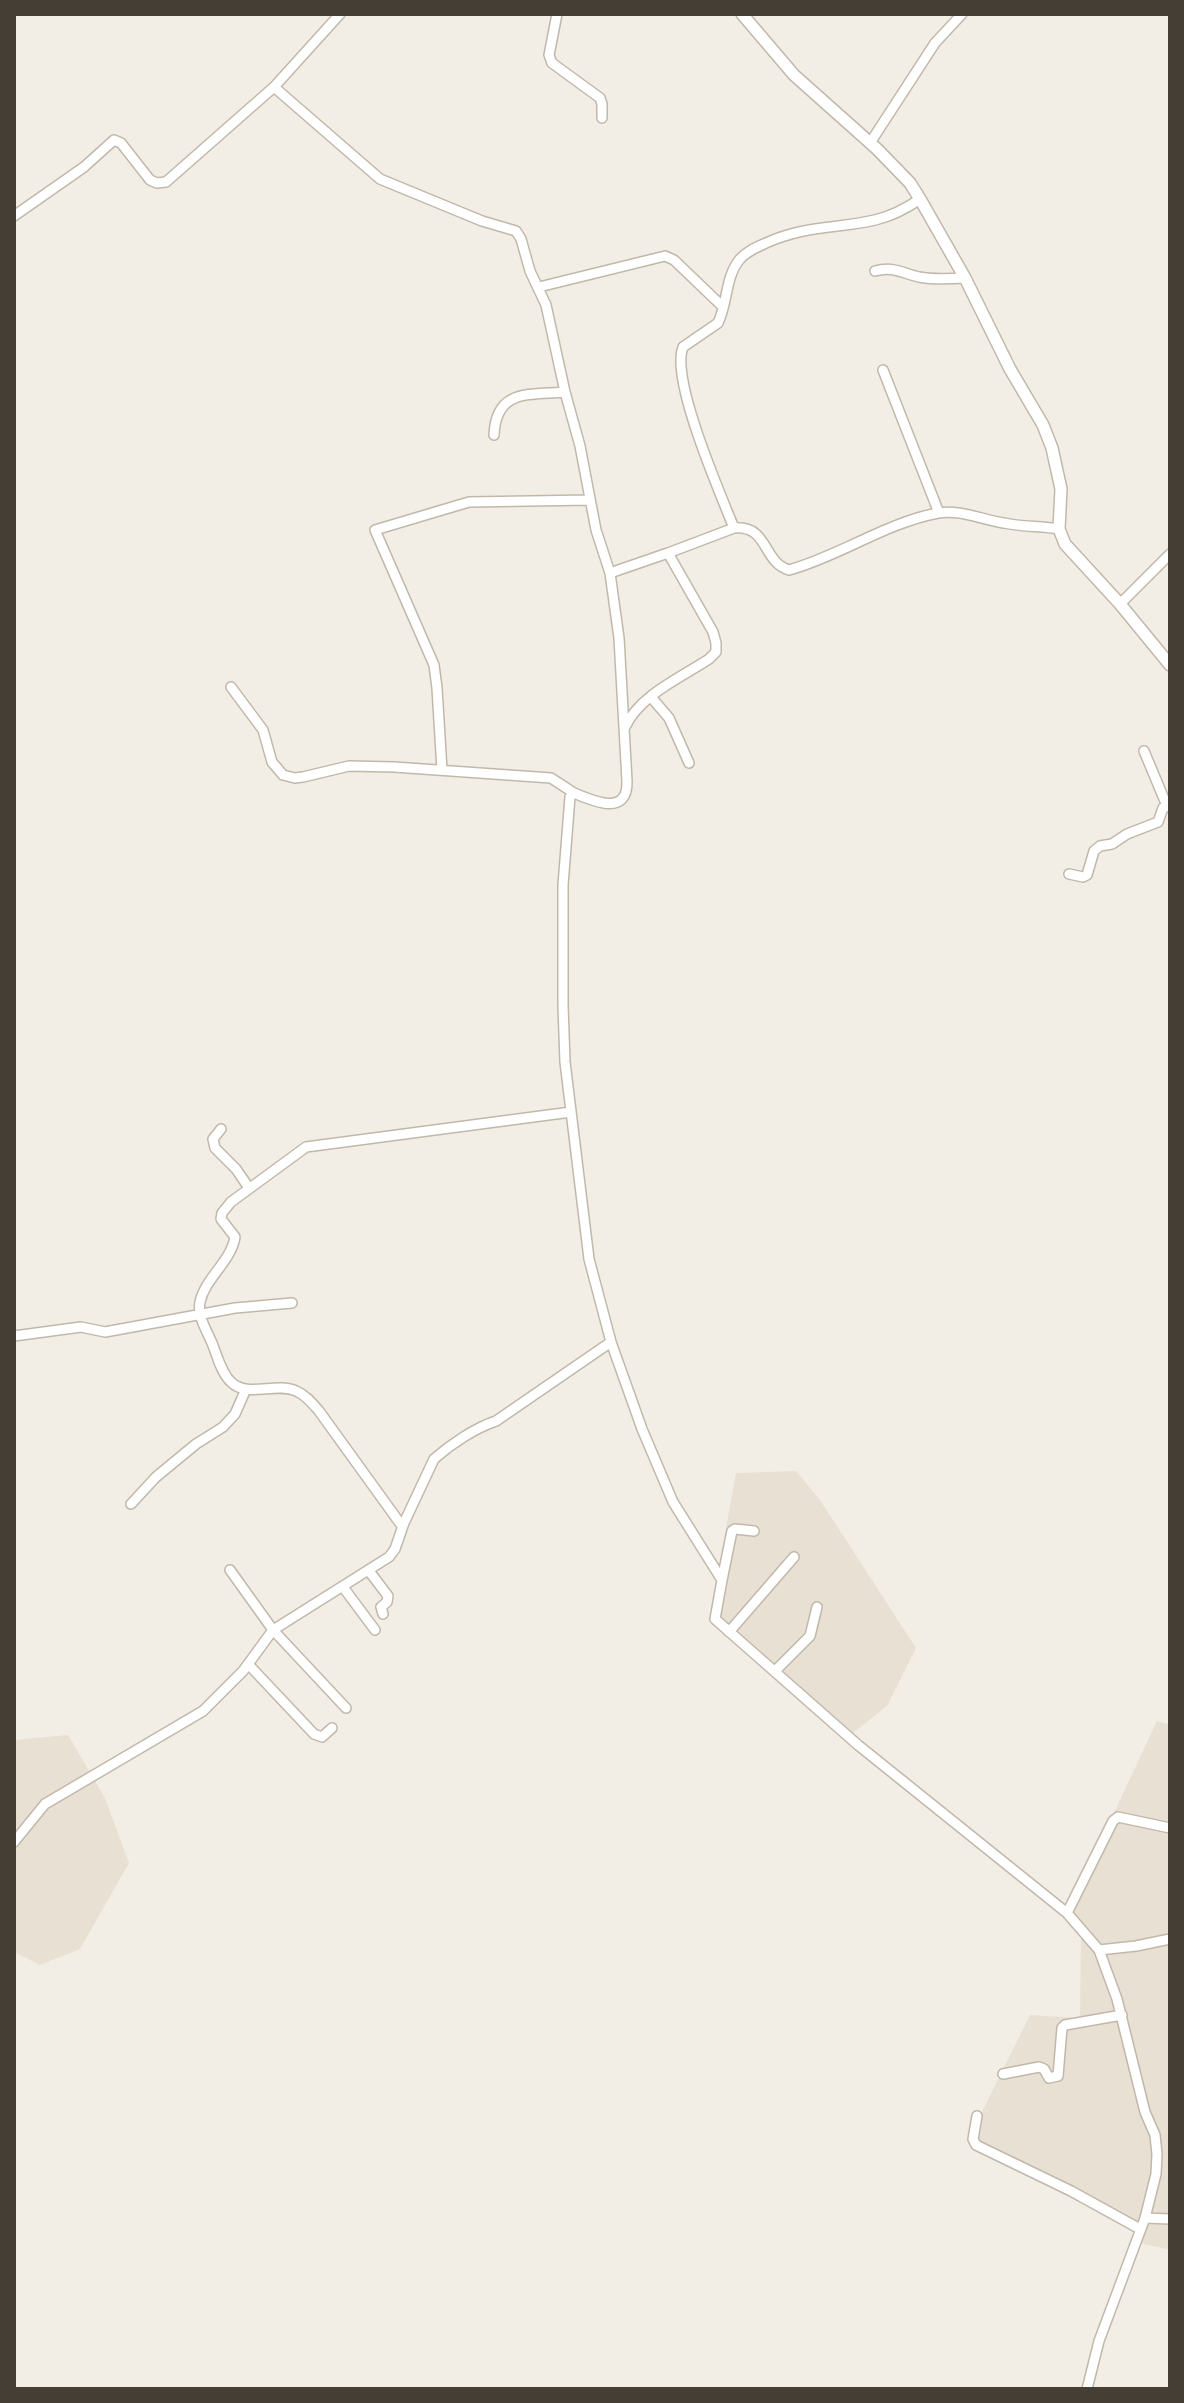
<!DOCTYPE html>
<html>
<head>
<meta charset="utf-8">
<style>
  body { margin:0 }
  #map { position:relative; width:1184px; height:2403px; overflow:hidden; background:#f3eee5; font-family:"Alegreya Sans",sans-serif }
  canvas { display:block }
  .frame { position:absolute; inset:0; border:16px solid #453e34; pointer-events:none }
</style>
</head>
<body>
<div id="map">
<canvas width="1184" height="2403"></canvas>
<div class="frame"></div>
</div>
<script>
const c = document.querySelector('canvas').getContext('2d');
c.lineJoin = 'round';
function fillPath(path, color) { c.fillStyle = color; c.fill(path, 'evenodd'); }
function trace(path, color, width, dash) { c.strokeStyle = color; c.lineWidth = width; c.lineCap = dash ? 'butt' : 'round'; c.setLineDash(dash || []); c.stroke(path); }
fillPath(new Path2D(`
  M796,1471L820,1500L916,1648L887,1706L849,1736L710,1616L736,1473Z
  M1157,1721L1170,1725V2250L1141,2243L1146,2227L970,2136L1030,2015L1080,2018L1081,1932L1068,1911Z
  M68,1735L105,1798L129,1863L80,1949L40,1965L14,1952V1740Z`), '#e7e0d3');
const minor = new Path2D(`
  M557,14L549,55L552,63L600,98L602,104V118
  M274,87L380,179L482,221L516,231L521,239L530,271L546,305L565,392L580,446L596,530L610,573L619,638L627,781C628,816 595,802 574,793L570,797L563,885V1006L565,1062L589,1259L611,1342L642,1429L673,1502L722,1580L715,1619L858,1745L1067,1913L1099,1950L1117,1999L1145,2112L1155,2135L1157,2154L1156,2174L1145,2218L1099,2341L1087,2389
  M870,143L935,43L962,14
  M14,216L84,167L114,140L121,143L150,180L157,183L166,182L274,87L340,14
  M875,271C893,266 902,273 919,277C934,280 950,279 965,278
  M539,287L665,256L674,260L723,307
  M883,370L939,513
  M494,435C496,389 528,395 565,392
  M734,528C720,493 670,379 683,347L718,323C728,302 725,277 740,259C747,251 757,247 766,243C806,225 836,229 875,220C892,216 907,208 920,199
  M610,573L668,553
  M1120,604L1170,554
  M231,687L263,730L272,762L283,775L295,778L303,777L349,766L394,767L551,778L574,793
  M651,697L669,718L689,763
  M625,727C640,695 680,678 709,659L716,652V643L713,632L668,553L734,528C769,525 762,562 789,570C840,556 885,523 938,513C961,509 982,520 1004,523C1022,527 1041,526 1059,529
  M1144,751L1167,806
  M442,770L437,688L434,665L375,530L469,502L590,500
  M1069,874L1083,877L1087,875L1094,851L1100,846L1112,844L1127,834L1158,822L1163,808L1170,805
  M221,1129L213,1139L215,1148L236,1169L249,1188
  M14,1336L81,1327L105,1332L235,1308L292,1303
  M131,1504L156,1477L196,1444L223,1427L235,1414L246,1389
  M402,1526L319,1411C313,1404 306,1395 296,1391C276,1382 247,1398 231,1382C221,1373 217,1355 212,1343C207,1331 197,1316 200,1302C205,1278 231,1262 235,1237L221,1219L222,1213L231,1202L306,1147L571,1112
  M230,1570L273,1630L346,1708
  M369,1571L388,1596L387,1602L381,1607L383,1614
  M722,1580L732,1531L735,1529L754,1531
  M343,1587L375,1630
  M729,1632L794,1557
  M248,1664L314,1734L322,1737L332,1728
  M775,1671L810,1636L817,1607
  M14,1842L45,1804L203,1711L243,1671L273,1630L389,1557L395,1549L404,1523L434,1459C451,1444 475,1428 496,1421L611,1342
  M1067,1913L1113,1821L1118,1817L1170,1828
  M1099,1950L1136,1946L1170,1939
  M1003,2074L1039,2067L1044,2069L1049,2078L1058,2076L1062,2028L1065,2025L1122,2015
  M977,2116L973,2139L976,2145L1071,2191L1140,2229
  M1145,2218L1170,2219`);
const tertiary = new Path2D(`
  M742,14L794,75L877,149L910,183L920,199L965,278L1010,369L1043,425L1052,448L1061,489L1059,529L1065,544L1120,604L1170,665`);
trace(minor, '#c1b8aa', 12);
trace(tertiary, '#c1b8aa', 14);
trace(minor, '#fff', 9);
trace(tertiary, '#fff', 11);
</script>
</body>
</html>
